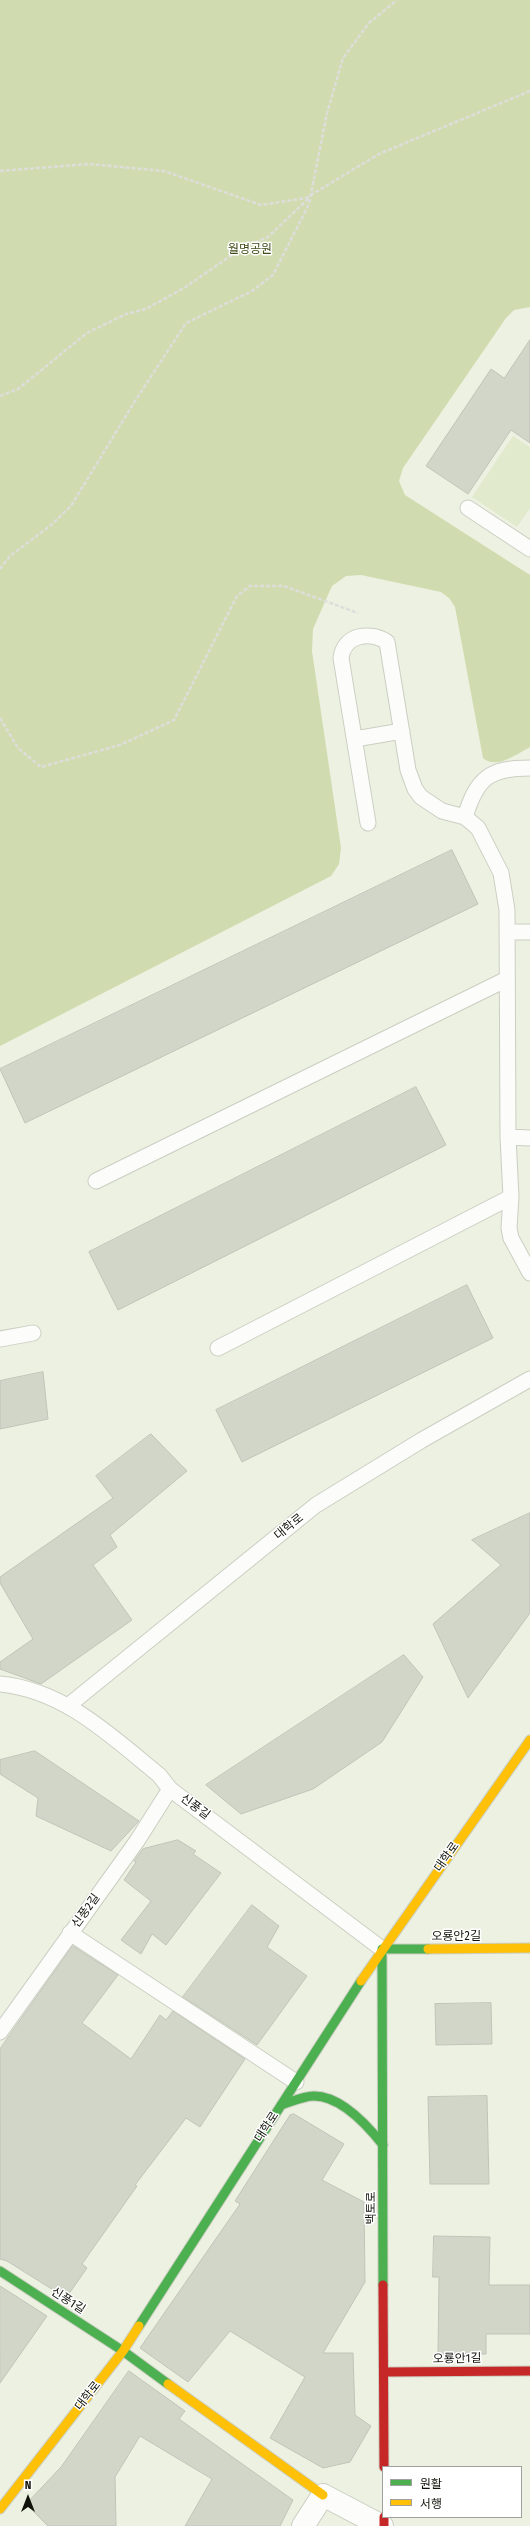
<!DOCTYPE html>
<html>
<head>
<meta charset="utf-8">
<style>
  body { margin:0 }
  #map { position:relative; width:530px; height:2526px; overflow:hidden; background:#edf1e2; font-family:"Fira Sans Condensed","Noto Sans KR",sans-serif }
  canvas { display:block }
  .legend { position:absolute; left:382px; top:2466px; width:140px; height:52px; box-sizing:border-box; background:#fff; border:1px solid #a0a19d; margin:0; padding:5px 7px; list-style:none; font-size:12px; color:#11130a }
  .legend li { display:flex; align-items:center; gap:8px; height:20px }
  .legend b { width:20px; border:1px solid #a0a19d }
  .north { position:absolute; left:8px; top:2478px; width:40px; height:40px; -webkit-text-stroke:3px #fff; paint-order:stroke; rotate:0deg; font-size:11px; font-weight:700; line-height:16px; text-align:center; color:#11130a }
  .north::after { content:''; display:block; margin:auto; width:14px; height:18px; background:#11130a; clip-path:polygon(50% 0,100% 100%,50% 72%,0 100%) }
</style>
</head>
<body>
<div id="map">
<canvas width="530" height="2526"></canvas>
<ul class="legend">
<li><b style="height:5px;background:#4caf50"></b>원활</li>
<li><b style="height:5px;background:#ffc107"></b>서행</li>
</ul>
<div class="north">N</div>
</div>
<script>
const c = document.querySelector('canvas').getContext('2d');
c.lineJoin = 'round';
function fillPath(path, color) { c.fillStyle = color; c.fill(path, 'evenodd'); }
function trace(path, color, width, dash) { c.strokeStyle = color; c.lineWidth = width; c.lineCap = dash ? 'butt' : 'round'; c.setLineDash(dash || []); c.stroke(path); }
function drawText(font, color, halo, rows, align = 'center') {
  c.font = font + ' "Fira Sans Condensed","Noto Sans KR",sans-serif'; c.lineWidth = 3; c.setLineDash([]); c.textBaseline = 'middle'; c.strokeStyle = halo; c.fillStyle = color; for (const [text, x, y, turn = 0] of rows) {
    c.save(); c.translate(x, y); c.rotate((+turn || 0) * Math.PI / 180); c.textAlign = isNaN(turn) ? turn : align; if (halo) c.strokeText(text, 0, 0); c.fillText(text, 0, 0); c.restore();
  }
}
fillPath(new Path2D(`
  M513,436L530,447V508L517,527L472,497Z`), '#e1eacc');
fillPath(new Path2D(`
  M0,0H530V307L514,310L506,318L403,468L399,481L405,495L530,575V747C517,754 496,770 483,758L455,607L449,598L441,592L361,575L346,576L332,586L313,629L312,651L341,848L339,864L331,876L0,1046Z`), '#d0dcaf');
const building = new Path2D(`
  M530,340V443L511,430L468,494L426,466L491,369L504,378Z
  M452,850L478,904L25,1123L0,1069Z
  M416,1087L446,1145L118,1310L89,1252Z
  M467,1285L493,1338L242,1462L216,1410Z
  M43,1372L48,1419L0,1429V1381Z
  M151,1434L187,1471L110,1535L117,1547L93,1565L132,1620L41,1684L0,1669V1662L33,1639L0,1583V1577L113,1498L96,1476Z
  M530,1513V1613L468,1698L433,1624L501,1565L472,1540Z
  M404,1655L423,1677L382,1742L313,1789L241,1814L206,1785Z
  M35,1751L139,1821L111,1851L36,1816L38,1798L0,1774V1760Z
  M178,1840L196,1851L193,1854L221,1873L166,1945L152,1934L141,1954L121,1940L151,1901L124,1880L136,1862L134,1861L143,1849Z
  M252,1905L279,1926L267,1947L307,1976L257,2045L183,1997Z
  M73,1946L118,1975L82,2023L131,2059L160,2015L166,2020L173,2011L245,2059L200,2127L186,2118L135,2185L137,2186L82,2264L87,2268L66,2298L7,2261L0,2259V2049Z
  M491,2003L492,2044L436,2045L435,2004Z
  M487,2096L489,2184H430L428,2097Z
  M294,2114L344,2144L322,2180L364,2202L365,2282L323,2353H353L355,2415L371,2426L350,2462L323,2468L270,2438L305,2377L230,2331L188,2382L140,2348L240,2204L235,2201L290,2115Z
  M434,2236L490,2237L489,2285H530V2334H486V2354H438L439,2277H433Z
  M0,2286L47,2316L0,2383Z
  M129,2371L185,2411L179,2419L293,2500L280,2526H185L212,2479L140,2436L115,2477L116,2526H48L26,2504L61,2467Z`);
fillPath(building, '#d2d6c9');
trace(building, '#c0c4b8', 1);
const lane = new Path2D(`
  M468,508L530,549
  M355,739L402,731
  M465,817C477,778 489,768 530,768
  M368,823L341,658C344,634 370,631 387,642L408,770L415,789L421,797L442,811L465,817L478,828L501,873L507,910L508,1137
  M507,932H530
  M530,1138L508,1137L511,1197L509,1228L511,1238L530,1273
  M96,1181L507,979
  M0,1339L33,1333
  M218,1348L511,1197
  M0,1684C64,1690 111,1736 159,1775L170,1789L382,1949
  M69,1705L316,1505L422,1440L530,1379
  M70,1933L296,2082
  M0,2032L137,1841L170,1789`);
const street = new Path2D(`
  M303,2526L323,2495L382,2526`);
const fast = new Path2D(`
  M281,2105C291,2102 303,2096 314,2096C341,2096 368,2126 383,2145
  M0,2271L123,2351L168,2384
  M383,2285L382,1949H428
  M139,2326L361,1981`);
const slow = new Path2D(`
  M428,1949L530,1948
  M361,1981L530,1740
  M168,2384L323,2495
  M0,2509L123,2351L139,2326`);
const jam = new Path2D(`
  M383,2285L384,2467
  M385,2372L530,2371
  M384,2517V2526`);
trace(lane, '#cbcec2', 17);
trace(street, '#cbcec2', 24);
trace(fast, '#cbcec2', 11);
trace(slow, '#cbcec2', 11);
trace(jam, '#cbcec2', 11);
trace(new Path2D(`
  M0,171L89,164L164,171L261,205L306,198L379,154L530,91
  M0,396L18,389L87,333L126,314L146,309L184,288L242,248L268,237L309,198
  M0,569L10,556L51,525L71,506L135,401L186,323L252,291L273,275L309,204L327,113L343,58L369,23L397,0
  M0,718L18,748L41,767L120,745L174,720L237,596L250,586H284L358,613`), '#ddddda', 2.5, [4, 2]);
trace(lane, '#fcfdfb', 15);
trace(street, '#fcfdfb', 22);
trace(fast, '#4caf50', 9);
trace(slow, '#ffc107', 9);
trace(jam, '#c62828', 9);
drawText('12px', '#424d1b', '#fff', [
  ["월명공원",250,250]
]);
drawText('12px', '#11130a', '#fff', [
  ["대학로",289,1527,-39],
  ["신풍길",195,1807,37],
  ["대학로",447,1857,-55],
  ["신풍2길",86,1911,-54],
  ["오룡안2길",456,1937],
  ["대학로",267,2127,-57],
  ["백토로",372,2208,-90],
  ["신풍1길",68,2301,33],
  ["오룡안1길",457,2359,-1],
  ["대학로",88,2396,-52]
]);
</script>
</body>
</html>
